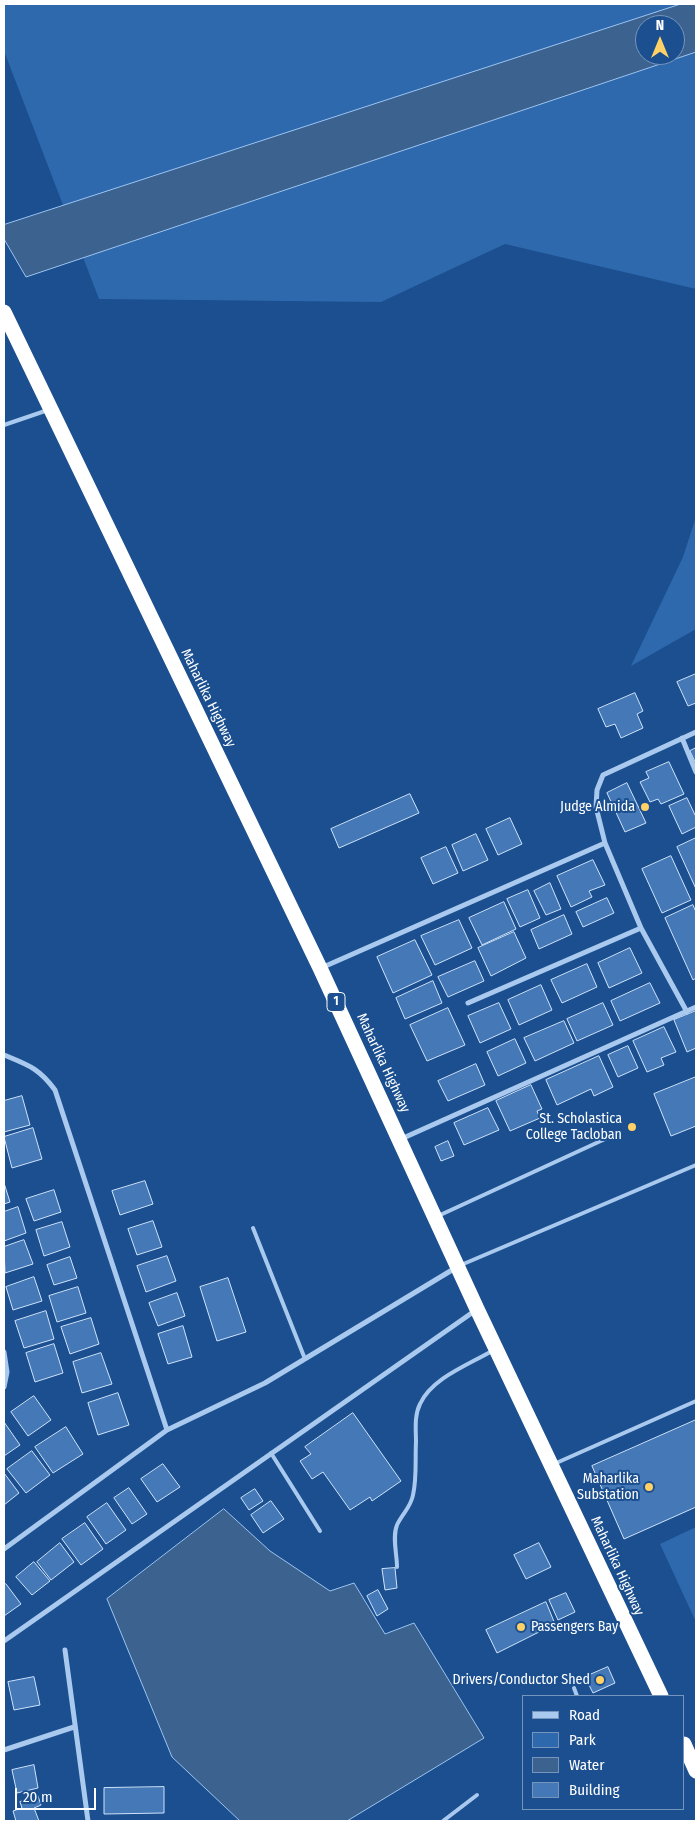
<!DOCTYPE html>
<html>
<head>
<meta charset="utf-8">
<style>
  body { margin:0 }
  #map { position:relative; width:700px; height:1825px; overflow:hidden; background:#1b4f8f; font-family:"Fira Sans Condensed",sans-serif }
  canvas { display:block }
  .frame { position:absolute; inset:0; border:5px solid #fff; pointer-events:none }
  .legend { position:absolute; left:522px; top:1695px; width:162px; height:115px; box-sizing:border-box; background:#1b4f8f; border:1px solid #7695bc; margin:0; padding:6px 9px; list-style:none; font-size:15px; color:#fff }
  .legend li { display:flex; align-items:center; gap:10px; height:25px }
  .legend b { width:25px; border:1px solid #7695bc }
  .north { position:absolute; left:635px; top:15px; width:50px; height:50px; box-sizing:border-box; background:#1b4f8f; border:1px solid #7695bc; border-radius:50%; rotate:0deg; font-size:14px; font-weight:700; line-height:20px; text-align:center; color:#fff }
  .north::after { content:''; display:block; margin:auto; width:18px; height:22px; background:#ffd166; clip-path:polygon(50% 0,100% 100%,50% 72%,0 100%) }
  .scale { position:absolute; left:15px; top:1788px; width:81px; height:22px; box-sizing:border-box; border:2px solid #fff; border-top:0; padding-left:6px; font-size:15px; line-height:18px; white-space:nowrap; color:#fff; -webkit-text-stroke:4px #1b4f8f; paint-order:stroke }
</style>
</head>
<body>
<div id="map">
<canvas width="700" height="1825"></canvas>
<div class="frame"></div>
<ul class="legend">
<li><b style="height:6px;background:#a9c9ee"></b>Road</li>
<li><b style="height:14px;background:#2e69ad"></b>Park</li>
<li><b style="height:14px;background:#3c6290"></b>Water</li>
<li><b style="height:14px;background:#4478b7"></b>Building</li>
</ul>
<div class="north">N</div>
<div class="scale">20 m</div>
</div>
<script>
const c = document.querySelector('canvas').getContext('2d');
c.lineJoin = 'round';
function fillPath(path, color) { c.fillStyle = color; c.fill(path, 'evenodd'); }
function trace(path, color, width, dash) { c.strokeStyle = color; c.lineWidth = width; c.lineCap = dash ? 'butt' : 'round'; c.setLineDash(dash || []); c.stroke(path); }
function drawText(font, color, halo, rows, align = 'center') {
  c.font = font + ' "Fira Sans Condensed",sans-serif'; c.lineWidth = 4; c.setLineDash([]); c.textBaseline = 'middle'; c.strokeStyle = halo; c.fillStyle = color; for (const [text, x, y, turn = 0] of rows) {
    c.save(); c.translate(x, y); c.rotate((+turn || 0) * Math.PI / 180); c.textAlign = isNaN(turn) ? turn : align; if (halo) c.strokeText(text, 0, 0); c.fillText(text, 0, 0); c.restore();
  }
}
fillPath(new Path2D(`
  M4,4H696V289L505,244L381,302L99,299L4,51ZM645,25H675V55H645Z
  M696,517V629L631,666L683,557Z
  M696,1527V1622L660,1544Z`), '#2e69ad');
const water = new Path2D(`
  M681,4H696V52L26,277L4,239V225ZM645,25H675V55H645Z
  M224,1509L270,1551L330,1591L354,1583L385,1634L414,1623L484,1738L347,1821H240L172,1757L107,1599Z`);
fillPath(water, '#3c6290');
trace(water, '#9cc4f0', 1);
const building = new Path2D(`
  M696,674V703L688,706L677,682Z
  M635,693L643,711L637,714L643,728L621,738L615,724L606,727L598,709Z
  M696,748V764L690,751Z
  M669,762L684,794L661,804L658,799L650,802L640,782L649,778L646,772Z
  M627,783L646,823L625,832L607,793Z
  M410,794L419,813L339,848L331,829Z
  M687,798L696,817V827L682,834L669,806Z
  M510,818L522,844L498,855L486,829Z
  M476,834L488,860L463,871L452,845Z
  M696,838V889L677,847Z
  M446,847L458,873L433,884L421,858Z
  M671,856L691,900L662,913L642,869Z
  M593,860L605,885L589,891L592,897L571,907L557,876Z
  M550,883L561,909L546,915L534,891Z
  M528,890L540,918L520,927L507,899Z
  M607,898L614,913L583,927L576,912Z
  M504,902L516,929L482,945L469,918Z
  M693,905L696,912V978L693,980L665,918Z
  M564,915L572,934L539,949L531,930Z
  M459,920L472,948L435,965L421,936Z
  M514,932L526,958L491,976L478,948Z
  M415,940L432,975L393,993L377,957Z
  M630,948L642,973L609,988L598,963Z
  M475,961L484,981L448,997L438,977Z
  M587,964L597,987L562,1003L551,980Z
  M433,981L442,1003L405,1019L396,998Z
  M650,983L660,1003L620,1021L611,1001Z
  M541,985L552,1010L519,1025L508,1000Z
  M499,1003L511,1029L480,1043L468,1016Z
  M603,1003L613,1025L577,1041L567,1019Z
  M448,1008L465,1045L427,1061L410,1025Z
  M696,1011V1048L687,1052L674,1020Z
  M564,1021L574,1043L535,1061L524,1038Z
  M664,1027L676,1052L661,1058L664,1065L647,1072L633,1041Z
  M515,1039L526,1063L498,1076L487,1052Z
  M628,1046L638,1068L618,1077L608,1055Z
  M599,1056L613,1087L594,1096L591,1089L557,1105L546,1080Z
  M476,1064L485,1085L448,1101L438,1081Z
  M696,1077V1126L671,1136L654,1094Z
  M531,1085L542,1109L537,1111L540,1118L510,1131L496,1101Z
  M22,1096L30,1125L4,1132V1101Z
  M488,1108L499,1130L464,1145L454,1123Z
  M33,1128L42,1159L12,1168L4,1137Z
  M448,1141L454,1156L441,1161L435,1147Z
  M145,1181L153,1204L120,1215L112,1191Z
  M4,1183L10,1202L4,1204Z
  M54,1190L61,1212L34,1221L26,1199Z
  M18,1207L26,1233L4,1241V1212Z
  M153,1221L162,1247L137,1255L128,1229Z
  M62,1222L70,1247L44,1256L36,1230Z
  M24,1240L33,1264L5,1273L4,1247Z
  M167,1256L176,1281L146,1292L137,1266Z
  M70,1257L77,1278L54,1285L47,1265Z
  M34,1277L42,1301L13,1310L6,1287Z
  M228,1278L246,1332L217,1341L200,1287Z
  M78,1287L86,1313L57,1322L49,1296Z
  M177,1293L185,1316L158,1326L149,1303Z
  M46,1311L54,1339L24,1348L15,1321Z
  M91,1318L99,1344L70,1354L61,1327Z
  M183,1326L192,1357L168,1364L158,1334Z
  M54,1344L63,1373L35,1382L26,1353Z
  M101,1353L112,1384L82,1393L73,1362Z
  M118,1393L129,1425L98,1435L88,1403Z
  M34,1396L51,1420L28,1436L11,1412Z
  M353,1413L401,1481L372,1501L370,1497L350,1510L323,1472L312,1479L300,1461L311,1454L305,1447Z
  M696,1420V1507L624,1539L592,1466Z
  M4,1422L20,1445L4,1456Z
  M66,1427L83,1454L53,1473L35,1447Z
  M32,1451L50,1475L26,1493L7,1469Z
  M163,1464L180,1487L157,1502L141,1479Z
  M4,1473L19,1493L4,1505Z
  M129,1488L147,1514L132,1524L114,1498Z
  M255,1489L263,1501L249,1510L241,1498Z
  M271,1501L284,1519L263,1533L251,1515Z
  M107,1503L126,1530L106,1544L87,1517Z
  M85,1523L103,1549L81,1565L62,1539Z
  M60,1543L74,1562L51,1580L37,1562Z
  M539,1543L551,1567L526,1579L514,1555Z
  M34,1562L50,1581L32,1595L16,1577Z
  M395,1568L397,1588L385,1590L382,1569Z
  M6,1584L21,1604L4,1616V1585Z
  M378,1590L388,1609L377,1616L367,1596Z
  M566,1593L575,1612L558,1620L549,1600Z
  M546,1602L555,1624L497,1653L486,1630Z
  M608,1667L615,1683L593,1693L585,1677Z
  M34,1677L40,1705L14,1710L8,1682Z
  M34,1765L38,1788L17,1793L12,1770Z
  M164,1787V1813L104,1814V1788Z
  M38,1796L41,1805L34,1808L39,1821H16L13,1811L22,1808L20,1802Z`);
fillPath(building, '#4478b7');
trace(building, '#cfe3fa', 1);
trace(new Path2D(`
  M4,425L48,410
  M438,1216L605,1139
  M253,1228L305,1359
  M461,1265L696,1165
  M271,1453L320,1531
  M554,1464L696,1401
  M397,1567C397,1554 392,1537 397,1525C402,1514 411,1507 413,1495C417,1478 415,1459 416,1442C416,1430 414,1416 420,1404C432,1378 468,1365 492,1351
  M574,1688L577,1696
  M443,1821L477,1795`), '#a9c9ee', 4);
trace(new Path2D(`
  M682,738L696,772
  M321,968L605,843
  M468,1003L641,928
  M687,1012L641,928L605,843L596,807L597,790L603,775L696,732
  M4,1055C28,1065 39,1068 55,1090L167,1430
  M401,1139L696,1007
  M4,1352L7,1372L4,1387
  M4,1549L167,1430L265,1383L457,1267
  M4,1641L476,1310
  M65,1650L88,1821
  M4,1750L74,1727`), '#a9c9ee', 5);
trace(new Path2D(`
  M4,312L320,968L477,1309L661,1696
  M684,1744L696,1771`), '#fff', 15);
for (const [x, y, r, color] of [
  [645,807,5,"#ffd166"],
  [632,1127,5,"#ffd166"],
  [649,1487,5,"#ffd166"],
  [521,1627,5,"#ffd166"],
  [600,1680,5,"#ffd166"]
]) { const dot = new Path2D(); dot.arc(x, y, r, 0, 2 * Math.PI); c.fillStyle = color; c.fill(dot); trace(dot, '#1b4f8f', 2); }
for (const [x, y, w] of [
  [336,1002,18]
]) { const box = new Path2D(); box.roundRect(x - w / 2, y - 9.5, w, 19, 4); c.fillStyle = '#1b4f8f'; c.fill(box); trace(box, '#fff', 1); }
drawText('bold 12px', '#fff', null, [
  ["1",336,1002]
]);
drawText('14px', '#fff', '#1b4f8f', [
  ["Maharlika Highway",208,698,64],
  ["Maharlika Highway",383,1063,65],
  ["Maharlika Highway",617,1566,65]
]);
drawText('14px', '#fff', '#1b4f8f', [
  ["Judge Almida",635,807],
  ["St. Scholastica",622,1119],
  ["College Tacloban",622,1135],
  ["Maharlika",639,1479],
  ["Substation",639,1495],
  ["Passengers Bay",531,1627,"left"],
  ["Drivers/Conductor Shed",590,1680]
], 'right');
</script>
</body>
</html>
